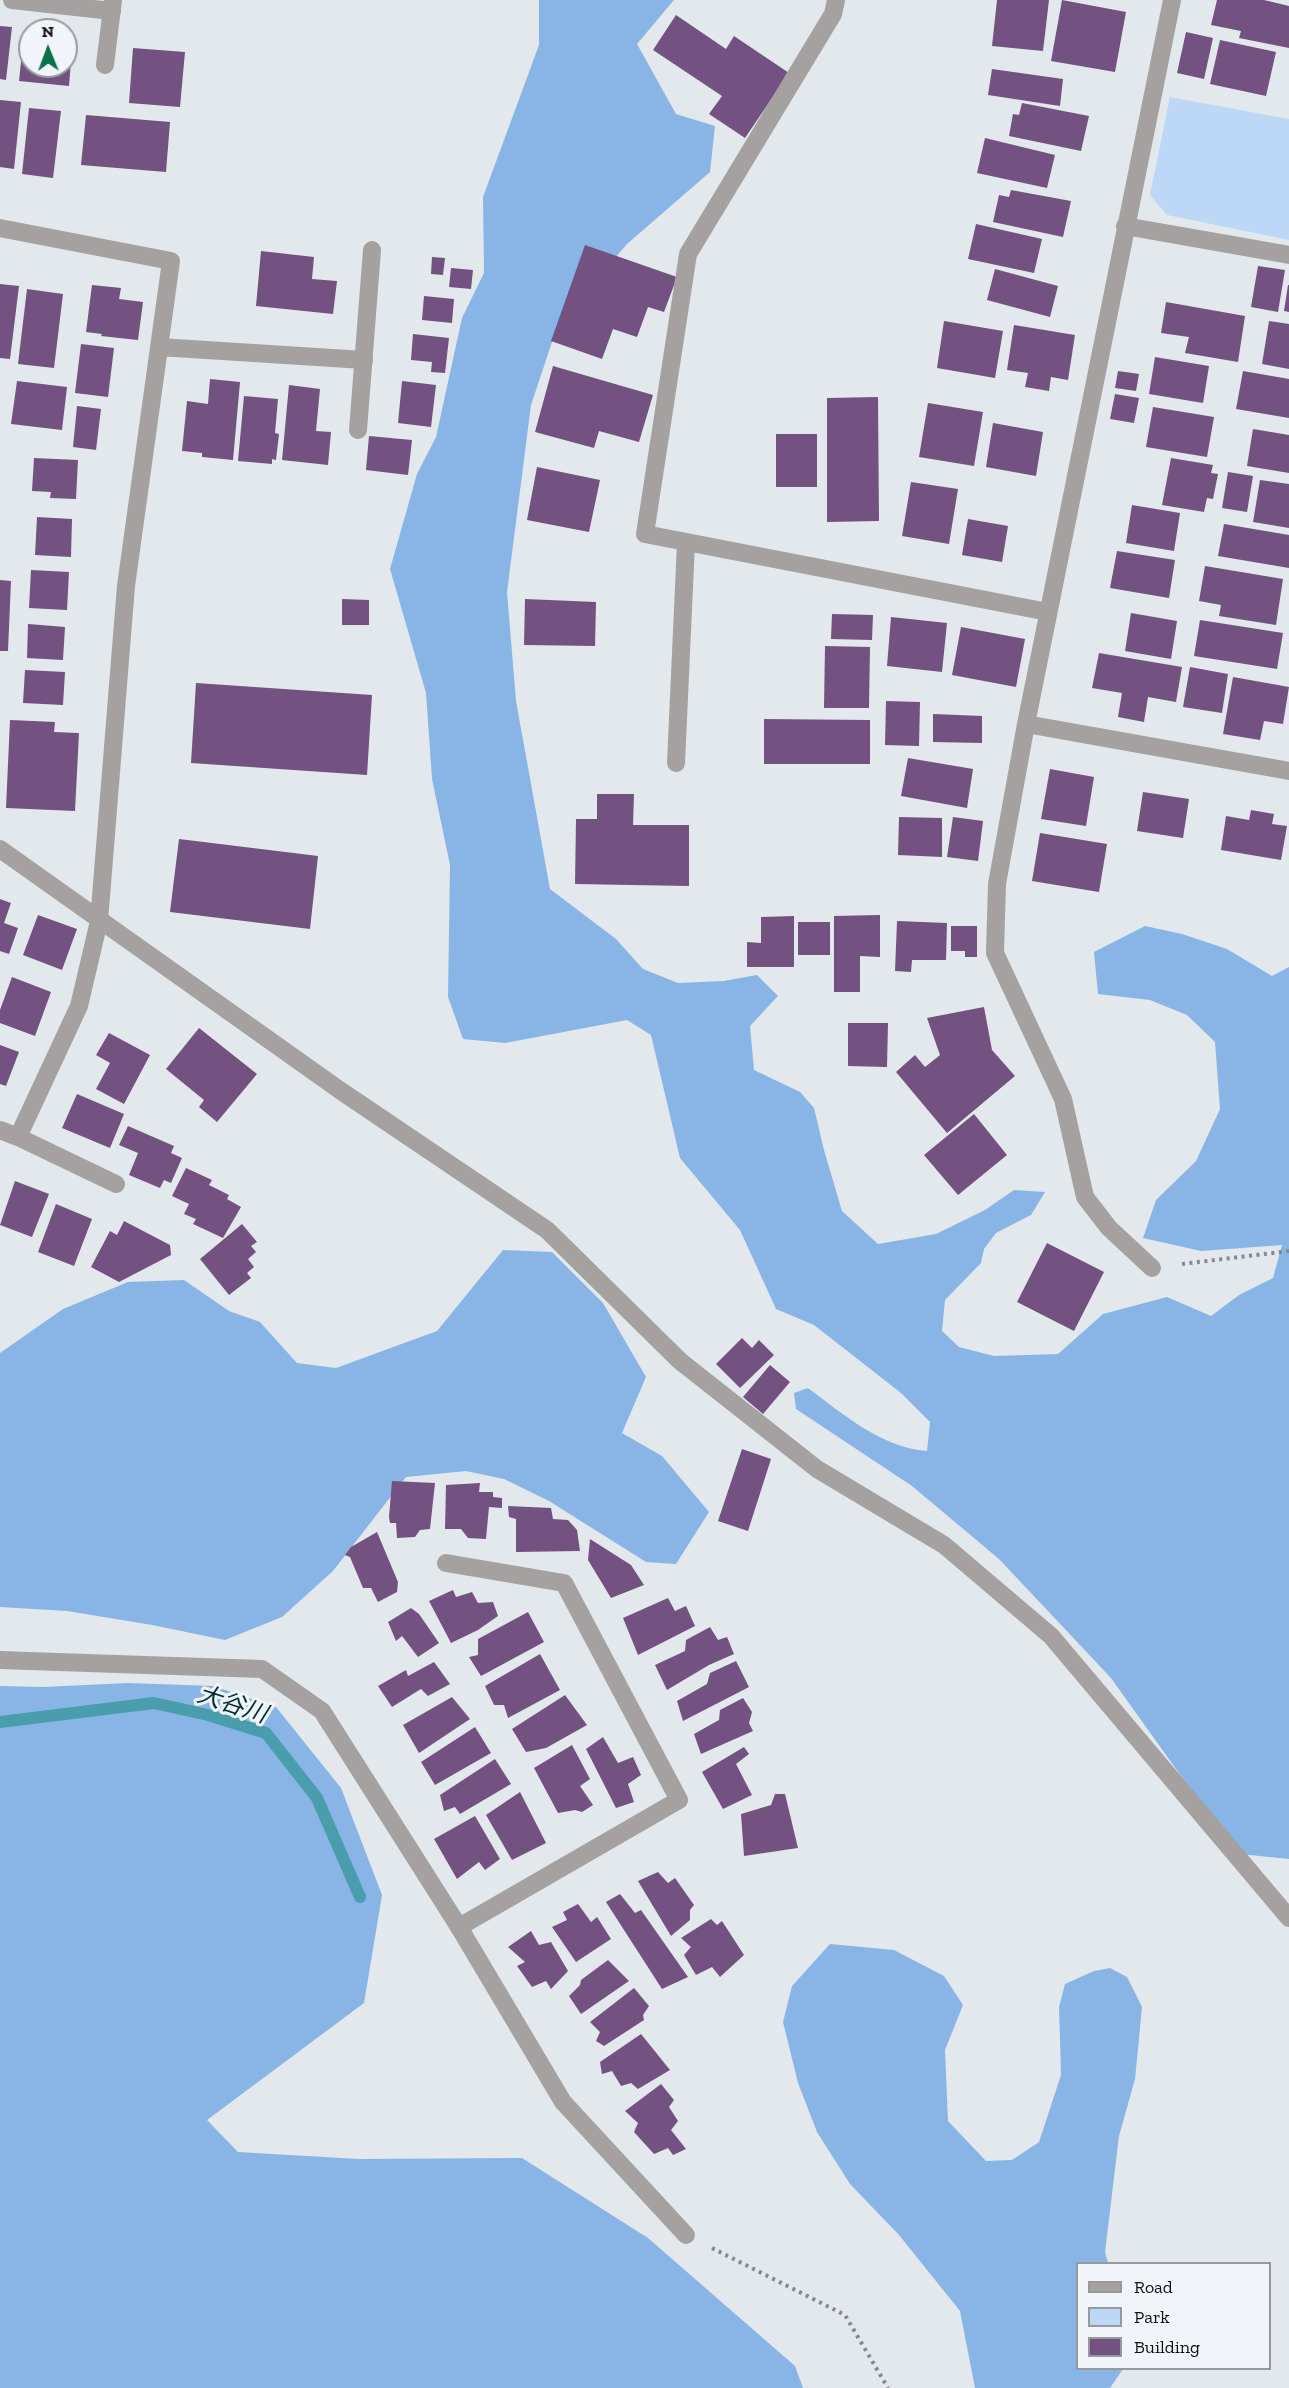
<!DOCTYPE html>
<html>
<head>
<meta charset="utf-8">
<style>
  body { margin:0 }
  #map { position:relative; width:1289px; height:2388px; overflow:hidden; background:#e3e8ec; font-family:"Zilla Slab",serif }
  canvas { display:block }
  .legend { position:absolute; left:1076px; top:2262px; width:195px; height:108px; box-sizing:border-box; background:#f1f5fa; border:2px solid #979a9d; margin:0; padding:8px 10px; list-style:none; font-size:18px; color:#0f1112 }
  .legend li { display:flex; align-items:center; gap:12px; height:30px }
  .legend b { width:30px; border:2px solid #979a9d }
  .north { position:absolute; left:18px; top:18px; width:60px; height:60px; box-sizing:border-box; background:#f1f5fa; border:2px solid #979a9d; border-radius:50%; rotate:359deg; font-size:16px; font-weight:700; line-height:24px; text-align:center; color:#0f1112 }
  .north::after { content:''; display:block; margin:auto; width:21px; height:27px; background:#08734b; clip-path:polygon(50% 0,100% 100%,50% 72%,0 100%) }
</style>
</head>
<body>
<div id="map">
<canvas width="1289" height="2388"></canvas>
<ul class="legend">
<li><b style="height:8px;background:#a4a1a0"></b>Road</li>
<li><b style="height:16px;background:#bcd8f6"></b>Park</li>
<li><b style="height:16px;background:#735180"></b>Building</li>
</ul>
<div class="north">N</div>
</div>
<script>
const c = document.querySelector('canvas').getContext('2d');
c.lineJoin = 'round';
function fillPath(path, color) { c.fillStyle = color; c.fill(path, 'evenodd'); }
function trace(path, color, width, dash) { c.strokeStyle = color; c.lineWidth = width; c.lineCap = dash ? 'butt' : 'round'; c.setLineDash(dash || []); c.stroke(path); }
function drawText(font, color, halo, rows, align = 'center') {
  c.font = font + ' "Zilla Slab","Noto Sans JP",serif'; c.lineWidth = 6; c.setLineDash([]); c.textBaseline = 'middle'; c.strokeStyle = halo; c.fillStyle = color; for (const [text, x, y, turn = 0] of rows) {
    c.save(); c.translate(x, y); c.rotate((+turn || 0) * Math.PI / 180); c.textAlign = isNaN(turn) ? turn : align; if (halo) c.strokeText(text, 0, 0); c.fillText(text, 0, 0); c.restore();
  }
}
fillPath(new Path2D(`
  M1170,97L1289,119V240L1167,215L1150,195Z`), '#bcd8f6');
fillPath(new Path2D(`
  M539,0H674L637,44L676,114L715,126L710,172L627,244L558,324L531,405L507,592L516,701L550,889L616,939L643,969L678,983L724,981L757,975L778,996L750,1026L754,1070L800,1092L814,1108L824,1150L842,1211L878,1244L936,1234L985,1210L1014,1190L1045,1192L1031,1215L996,1233L984,1249L981,1263L945,1300L942,1331L959,1347L994,1356L1058,1354L1103,1314L1167,1297L1211,1316L1239,1295L1273,1278L1282,1245L1201,1251L1143,1238L1156,1200L1196,1161L1220,1109L1215,1042L1187,1015L1150,1000L1098,994L1094,952L1145,926L1182,934L1227,949L1272,976L1289,967V1859L1240,1854L1181,1776L1111,1678L999,1559L912,1486L796,1409L794,1393L808,1388C843,1414 882,1448 927,1451L930,1422L901,1393L814,1325L776,1309L740,1230L680,1158L651,1035L627,1020L505,1043L463,1039L448,997L450,865L432,779L426,693L390,569L417,474L436,437L462,318L484,273L483,197L539,45Z
  M503,1250L552,1252L603,1303L646,1377L622,1433L662,1456L709,1512L676,1564L646,1562L549,1501L504,1479L466,1471L406,1477L333,1571L282,1617L225,1640L152,1625L67,1611L0,1607V1353L63,1309L128,1282L184,1280L229,1311L260,1322L297,1363L336,1368L437,1331Z
  M128,1683L213,1686L276,1707L341,1788L382,1895L364,2003L207,2120L238,2152L359,2159L522,2158L648,2238L795,2366L803,2388H0V1686L43,1687Z
  M830,1944L894,1950L944,1976L963,2005L945,2050L948,2121L986,2161L1012,2160L1039,2142L1061,2075L1059,2007L1065,1984L1094,1971L1110,1968L1127,1977L1142,2007L1135,2079L1119,2136L1105,2252L1108,2263L1078,2264V2368L1123,2369L1110,2388H975L960,2311L899,2235L850,2184L817,2132L798,2083L783,2022L792,1986Z`), '#88b5e5');
trace(new Path2D(`
  M0,1722L154,1703L208,1715L266,1733L317,1798L360,1897`), '#499dac', 12);
fillPath(new Path2D(`
  M997,0H1049L1043,51L992,46Z
  M1062,0L1126,12L1115,72L1051,61Z
  M1217,0H1264L1289,6V48L1239,38L1241,31L1211,25Z
  M676,15L726,49L734,36L789,73L745,138L709,114L722,96L653,50Z
  M0,26L12,27L6,80L0,79Z
  M1186,32L1213,38L1204,79L1177,73Z
  M24,33H30V66H66V36L73,37L69,86L19,81Z
  M1220,40L1276,52L1266,96L1210,84Z
  M133,48L185,52L180,107L129,103Z
  M992,69L1063,79L1060,106L988,95Z
  M0,100L21,102L14,169L0,167Z
  M1022,103L1089,116L1081,151L1009,136L1013,114L1019,115Z
  M29,108L61,111L53,178L22,174Z
  M86,115L170,122L166,172L81,165Z
  M985,138L1055,155L1047,188L977,173Z
  M1011,190L1071,201L1063,237L993,222L999,195L1009,197Z
  M976,224L1042,239L1034,273L968,259Z
  M585,245L677,277L664,312L648,307L637,337L613,329L602,359L551,341Z
  M261,251L314,257L312,279L337,281L333,314L256,306Z
  M432,257L445,258L443,275L431,274Z
  M1258,266L1285,270L1278,312L1251,307Z
  M451,268L473,270L471,289L449,287Z
  M995,269L1058,286L1050,317L987,300Z
  M0,284L19,286L10,359L0,358Z
  M92,285L121,288L119,299L143,302L138,340L101,336L102,334L86,332Z
  M1288,285H1289V312L1284,311Z
  M27,289L63,294L54,368L18,364Z
  M424,296L454,299L452,323L422,320Z
  M1166,302L1245,316L1238,362L1185,353L1189,337L1161,333Z
  M944,321L1003,331L995,378L937,368Z
  M1269,321L1289,324V369L1262,364Z
  M1014,325L1075,335L1068,380L1051,377L1049,391L1025,387L1028,373L1007,370Z
  M413,334L449,338L445,373L431,372L432,362L411,360Z
  M81,344L114,348L108,397L75,393Z
  M1155,357L1209,366L1203,403L1149,394Z
  M553,366L653,395L639,442L599,431L594,448L535,432Z
  M1118,371L1139,374L1136,391L1115,388Z
  M1243,371L1289,379V418L1236,409Z
  M210,379L240,382L233,460L202,457V453L182,451L187,401L208,404Z
  M17,381L67,387L62,430L11,424Z
  M402,381L436,385L431,427L398,423Z
  M289,385L320,389L316,431L331,432L328,465L282,460Z
  M1115,394L1139,398L1134,423L1110,419Z
  M244,396L278,399L275,433L279,434L276,460L272,459V464L238,461Z
  M878,397L879,521L827,522V398Z
  M928,403L983,412L974,466L919,457Z
  M77,406L101,409L96,450L73,447Z
  M1153,407L1214,417L1207,457L1146,447Z
  M993,423L1043,432L1036,476L986,467Z
  M1253,429L1289,435V473L1247,466Z
  M776,434H817V487H776Z
  M369,436L412,440L408,475L366,470Z
  M34,458L78,460L76,499L50,498L51,492L32,491Z
  M1171,458L1213,465L1211,473L1218,474L1213,499L1207,498L1204,512L1162,505Z
  M537,467L600,480L589,532L527,520Z
  M1228,472L1253,476L1247,512L1222,508Z
  M1260,480L1289,484V528L1253,522Z
  M911,482L958,489L949,544L902,536Z
  M1132,505L1180,513L1174,551L1126,543Z
  M37,517L72,519L71,557L35,555Z
  M968,519L1008,526L1002,562L962,555Z
  M1224,524L1289,535V568L1218,556Z
  M1117,551L1175,560L1169,598L1110,588Z
  M1205,566L1283,579L1276,625L1219,616L1221,605L1199,601Z
  M31,570L69,572L67,610L29,608Z
  M0,580L11,581L8,651H0Z
  M342,599L369,600V625H342Z
  M525,599L596,602L595,646L524,645Z
  M1131,613L1177,621L1171,659L1125,651Z
  M832,614L873,615L872,640L831,639Z
  M891,617L947,623L942,672L887,666Z
  M1200,620L1283,633L1277,669L1194,656Z
  M28,624L65,627L63,660L27,658Z
  M961,627L1025,639L1016,687L952,675Z
  M825,646L870,647L869,708H824Z
  M1099,653L1182,667L1176,702L1148,697L1144,722L1118,717L1122,693L1092,688Z
  M1190,667L1228,674L1222,713L1183,707Z
  M25,670L65,672L63,705L23,703Z
  M1233,677L1289,687L1283,724L1264,721L1260,740L1223,734Z
  M196,683L372,695L367,775L191,763Z
  M886,701L920,702L919,746L885,745Z
  M933,714L982,716V743L933,742Z
  M764,719L870,720V764H764Z
  M10,720L55,722L54,732L79,733L75,811L6,808Z
  M908,758L973,769L967,808L901,796Z
  M1050,769L1094,777L1086,826L1041,819Z
  M1143,792L1189,799L1183,838L1137,831Z
  M597,794H634L633,825H689V886L575,884L576,819H597Z
  M1251,810L1274,814L1272,824L1287,826L1281,860L1221,850L1226,816L1249,820Z
  M899,817L942,818V857L898,855Z
  M953,817L983,821L978,861L947,857Z
  M1040,833L1107,844L1099,892L1032,881Z
  M179,839L318,856L310,929L170,912Z
  M0,899L11,903L4,923L18,928L9,954L0,951Z
  M38,915L77,929L62,970L23,955Z
  M880,915V957L860,956V992H834V916Z
  M794,916V967H747V942L761,943V917Z
  M897,921L947,923L946,960H912L911,972L895,971Z
  M798,922H830V955H798Z
  M951,926H977V957H965V951H951Z
  M12,977L51,992L35,1036L0,1023V1010Z
  M984,1007L992,1050L1015,1076L947,1133L896,1072L915,1055L925,1067L940,1055L927,1018Z
  M848,1023H888L887,1067L848,1066Z
  M199,1028L257,1074L217,1122L199,1107L204,1100L166,1069Z
  M109,1033L150,1055L124,1104L96,1089L110,1063L96,1055Z
  M0,1045L19,1052L6,1086L0,1084Z
  M77,1094L124,1114L110,1148L62,1128Z
  M974,1114L1007,1155L958,1195L924,1155Z
  M128,1126L174,1146L171,1153L182,1158L171,1183L164,1180L160,1188L129,1175L138,1153L119,1145Z
  M186,1168L212,1180L209,1185L229,1195L227,1199L241,1207L223,1238L193,1224L196,1219L184,1214L189,1204L172,1196Z
  M15,1181L49,1194L32,1237L0,1225Z
  M56,1204L92,1219L74,1266L38,1252Z
  M124,1221L170,1245L171,1255L119,1282L91,1267L110,1231L117,1235Z
  M242,1224L257,1242L251,1246L256,1252L248,1259L254,1267L247,1273L251,1278L229,1295L200,1259Z
  M1047,1243L1104,1272L1074,1331L1017,1302Z
  M742,1338L752,1348L759,1340L774,1355L740,1388L716,1364Z
  M770,1365L790,1382L763,1414L743,1397Z
  M742,1449L771,1459L748,1531L718,1521Z
  M392,1481L435,1483L430,1529L420,1530L415,1537L397,1538L396,1523H390L389,1517Z
  M480,1483L479,1492H493V1497L502,1498V1508L489,1507L486,1539L468,1538L461,1529H445L446,1485Z
  M508,1506L551,1508L553,1519L568,1520L577,1530L580,1551L516,1552V1519L509,1517Z
  M377,1532L398,1582L397,1592L378,1602L371,1588H363L350,1557L345,1555L351,1547Z
  M590,1539L631,1565L644,1585L611,1598L588,1560Z
  M453,1590L456,1597L472,1592L478,1603L493,1602L498,1616L478,1630L451,1643L429,1601Z
  M668,1598L675,1611L686,1606L695,1626L638,1655L623,1618Z
  M411,1608L419,1614L439,1643L418,1657L402,1636L396,1641L388,1622Z
  M528,1612L544,1642L481,1676L469,1657L478,1655V1639Z
  M710,1627L718,1640L727,1637L734,1654L709,1665L667,1690L655,1665L685,1651L686,1640Z
  M540,1654L560,1690L508,1718L504,1705H494L485,1686Z
  M736,1661L749,1687L683,1721L677,1701L707,1684L710,1673Z
  M434,1662L450,1684L428,1696L421,1689L392,1707L378,1686L406,1670L408,1676Z
  M565,1695L587,1725L546,1748L526,1752L512,1729Z
  M452,1697L470,1719L419,1753L403,1725Z
  M743,1698L752,1712L749,1723L753,1731L701,1754L694,1734L719,1720L720,1710Z
  M475,1727L491,1753L435,1785L421,1762Z
  M603,1737L618,1763L633,1757L641,1775L628,1784L634,1802L616,1808L586,1749Z
  M572,1745L590,1779L580,1786L593,1805L582,1812L575,1810L558,1813L534,1768Z
  M744,1747L749,1754L736,1764L752,1795L723,1809L702,1772Z
  M495,1759L511,1784L460,1814L455,1807L444,1811L440,1795Z
  M520,1792L546,1843L512,1860L486,1815Z
  M775,1794H785L798,1848L744,1856L741,1814L771,1805Z
  M475,1816L500,1859L485,1870L479,1862L457,1879L434,1839Z
  M658,1872L668,1883L675,1878L694,1905L690,1910V1920L671,1936L638,1881Z
  M620,1894L635,1913L641,1910L688,1977L662,1989L606,1902Z
  M578,1904L591,1922L597,1917L611,1939L576,1962L552,1927L567,1920L563,1912Z
  M711,1919L717,1925L722,1921L744,1955L720,1977L712,1967L696,1975L684,1955L691,1947L681,1938Z
  M531,1931L539,1945L551,1942L568,1971L551,1989L546,1981L532,1987L517,1966L525,1962L508,1947Z
  M608,1960L629,1981L581,2014L569,1996L580,1985L581,1980Z
  M634,1988L649,2006L643,2015L644,2020L604,2046L596,2041L600,2032L590,2022Z
  M641,2034L670,2070L638,2089L631,2083L621,2086L612,2071L602,2074L600,2062Z
  M661,2084L674,2100L669,2107L678,2121L671,2130L686,2149L673,2155L668,2148L654,2154L634,2132L638,2123L625,2111Z`), '#735180');
trace(new Path2D(`
  M1182,1264L1289,1251
  M712,2248L845,2315L888,2388`), '#86898c', 4, [3, 4.5]);
trace(new Path2D(`
  M105,65L113,0
  M358,430L372,250
  M676,763L686,543
  M459,1927L563,2102L686,2235`), '#a4a1a0', 18);
trace(new Path2D(`
  M12,0L112,11
  M836,0L833,14L688,254L645,534L1048,612
  M1125,226L1289,255
  M0,228L171,261L126,586L99,921L79,1006L18,1137L0,1130
  M159,347L364,360
  M1026,724L1289,771
  M0,849L341,1091L547,1230L680,1361L817,1469L944,1545L1051,1636L1289,1918
  M18,1137L116,1184
  M1152,1268L1109,1228L1085,1197L1063,1099L995,953L997,884L1026,724L1172,0
  M0,1660L262,1669L322,1711L459,1927L679,1800L564,1583L446,1563`), '#a4a1a0', 18);
drawText('italic 24px', '#042f36', '#f1f5fa', [
  ["大谷川",232,1705,18]
]);
</script>
</body>
</html>
